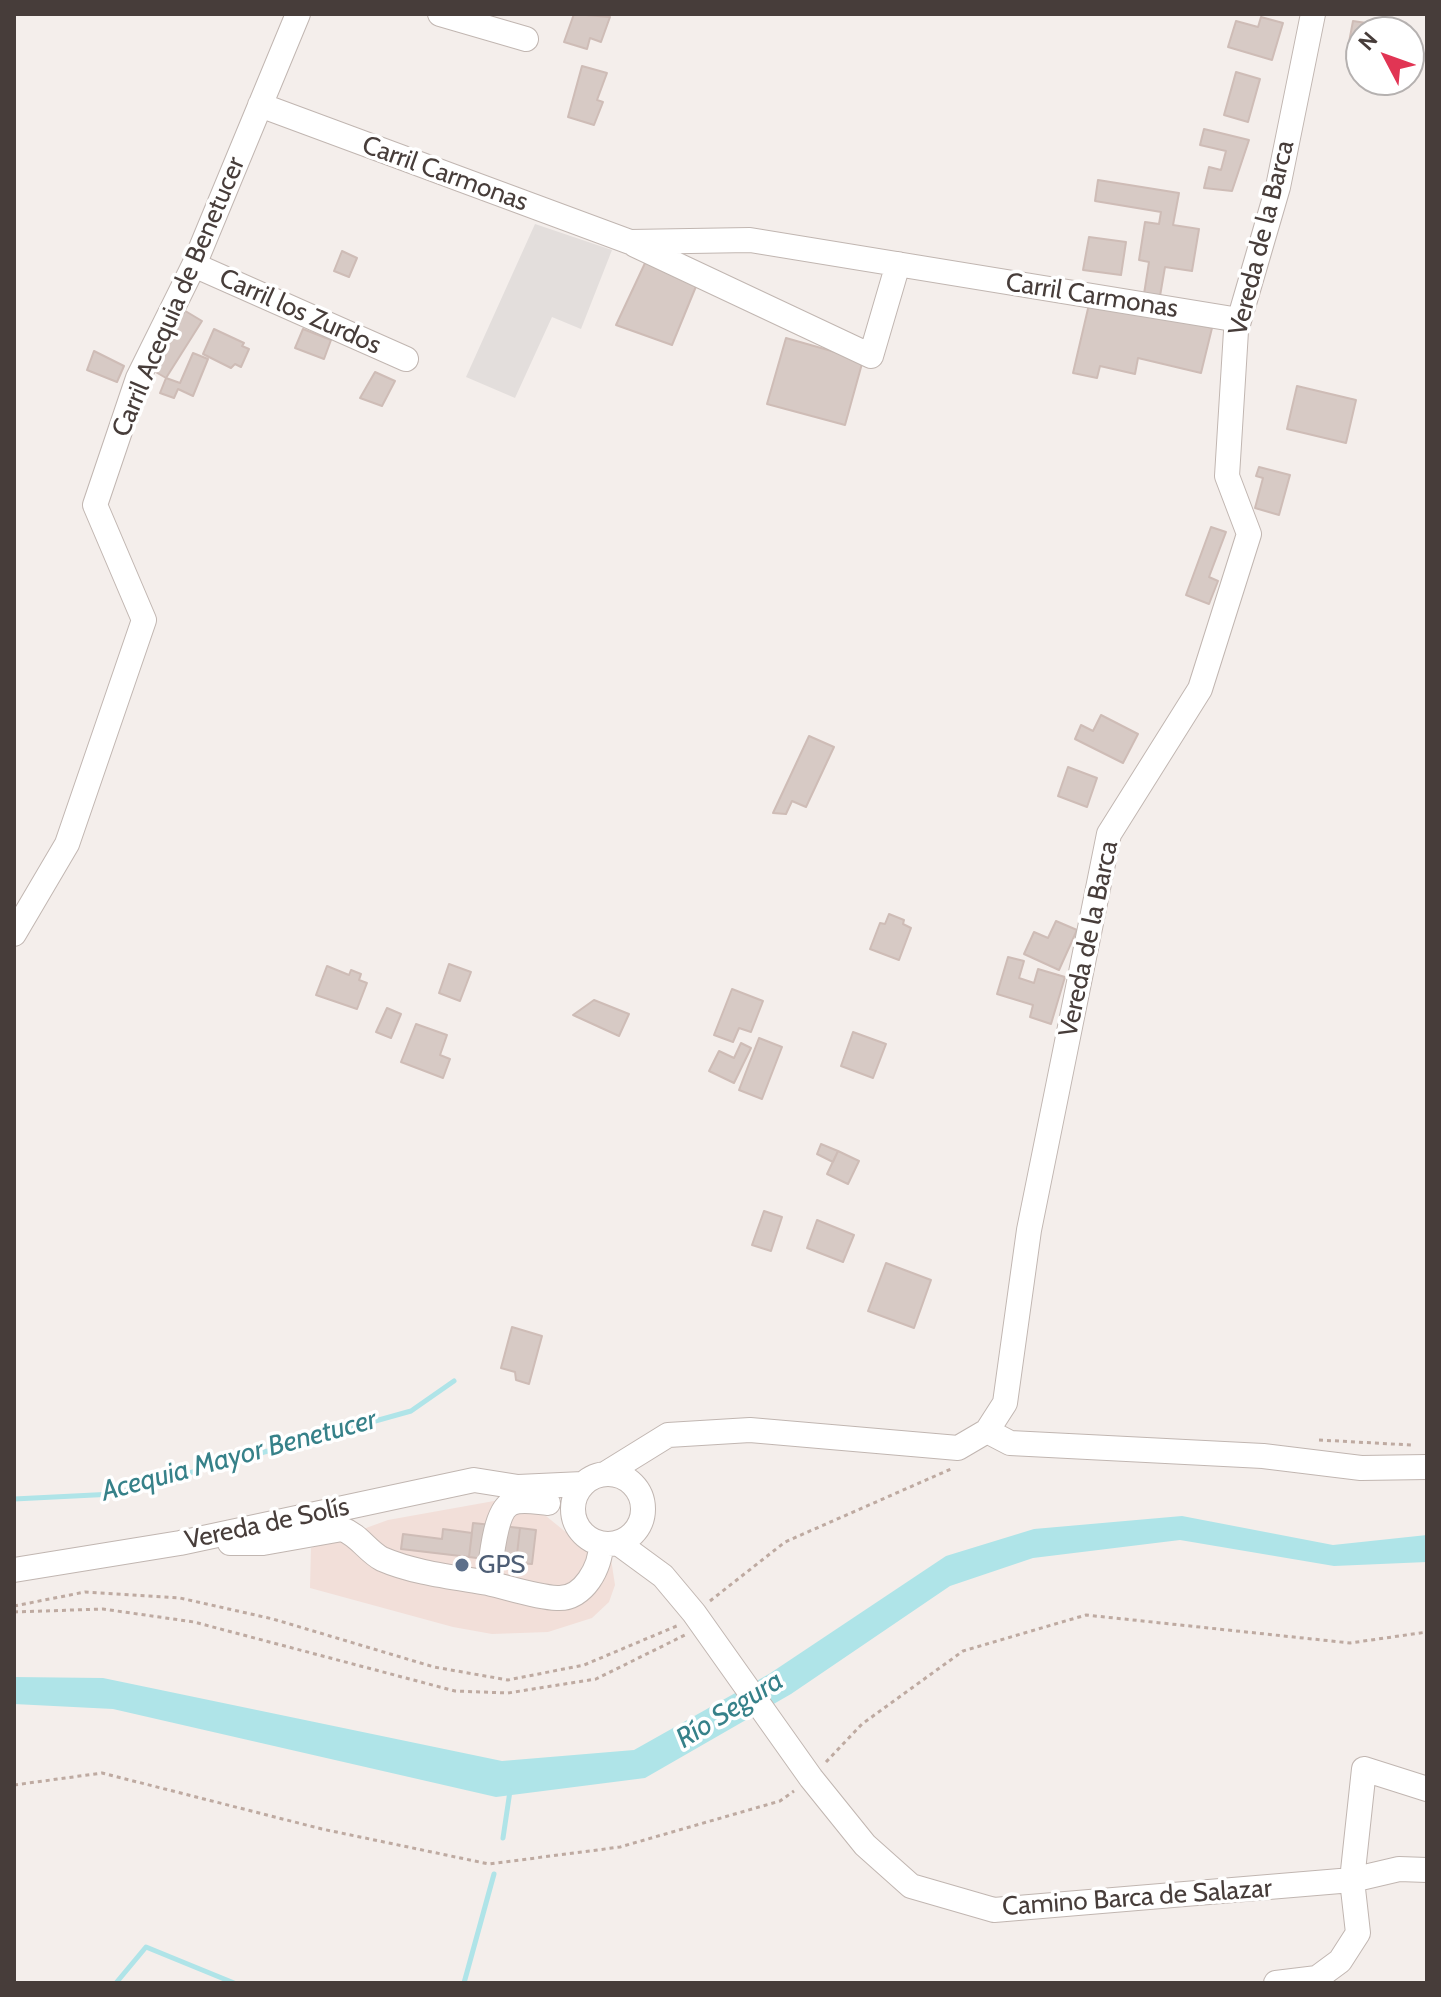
<!DOCTYPE html>
<html>
<head>
<meta charset="utf-8">
<style>
  body { margin:0 }
  #map { position:relative; width:1441px; height:1997px; overflow:hidden; background:#f4eeeb; font-family:Cabin,sans-serif }
  canvas { display:block }
  .frame { position:absolute; inset:0; border:16px solid #473d3a; pointer-events:none }
  .north { position:absolute; left:1345px; top:16px; width:80px; height:80px; box-sizing:border-box; background:#fff; border:2px solid #b5b1b0; border-radius:50%; rotate:311deg; font-size:22px; font-weight:700; line-height:32px; text-align:center; color:#473d3a }
  .north::after { content:''; display:block; margin:auto; width:28px; height:36px; background:#e13554; clip-path:polygon(50% 0,100% 100%,50% 72%,0 100%) }
</style>
</head>
<body>
<div id="map">
<canvas width="1441" height="1997"></canvas>
<div class="frame"></div>
<div class="north">N</div>
</div>
<script>
const c = document.querySelector('canvas').getContext('2d');
c.lineJoin = 'round';
function fillPath(path, color) { c.fillStyle = color; c.fill(path, 'evenodd'); }
function trace(path, color, width, dash) { c.strokeStyle = color; c.lineWidth = width; c.lineCap = dash ? 'butt' : 'round'; c.setLineDash(dash || []); c.stroke(path); }
function drawText(font, color, halo, rows, align = 'center') {
  c.font = font + ' Cabin,sans-serif'; c.lineWidth = 7; c.setLineDash([]); c.textBaseline = 'middle'; c.strokeStyle = halo; c.fillStyle = color; for (const [text, x, y, turn = 0] of rows) {
    c.save(); c.translate(x, y); c.rotate((+turn || 0) * Math.PI / 180); c.textAlign = isNaN(turn) ? turn : align; if (halo) c.strokeText(text, 0, 0); c.fillText(text, 0, 0); c.restore();
  }
}
fillPath(new Path2D(`
  M494,1501L546,1516L589,1551L611,1559L615,1585L609,1602L592,1618L548,1632L492,1634L453,1627L310,1588L311,1548L388,1520Z`), '#f2dfd9');
fillPath(new Path2D(`
  M535,224L612,250L581,329L552,317L515,398L466,377Z`), '#e3dedc');
fillPath(new Path2D(`
  M1182,1516L1333,1545L1427,1535V1562L1334,1566L1180,1540L1033,1558L950,1586L791,1694L645,1778L496,1797L113,1709L14,1704V1677L103,1678L502,1761L634,1750L769,1674L946,1556L1034,1529Z`), '#afe4e8');
trace(new Path2D(`
  M14,1499L114,1494L411,1411L454,1381
  M503,1838L510,1791
  M116,1983L146,1947L234,1983
  M464,1983L494,1874`), '#afe4e8', 5);
const building = new Path2D(`
  M574,14L610,17L601,42L590,38L587,49L564,42Z
  M1261,17L1283,23L1272,60L1228,47L1236,21L1258,27Z
  M1353,21L1380,25L1379,32H1361V55L1347,53Z
  M582,66L607,73L597,100L603,102L594,125L568,117Z
  M1236,72L1260,79L1248,122L1224,115Z
  M1204,129L1249,140L1232,191L1204,188L1209,167L1221,170L1226,151L1200,145Z
  M1098,180L1179,193L1173,225L1199,229L1192,271L1165,267L1160,296L1144,294L1149,262L1139,260L1145,222L1159,224L1161,212L1095,201Z
  M1089,237L1126,242L1121,275L1083,270Z
  M342,251L357,258L349,277L334,271Z
  M646,261L697,284L672,345L616,325Z
  M1090,300L1212,328L1201,373L1138,358L1135,374L1100,366L1097,378L1073,373Z
  M182,309L202,321L166,378L147,367Z
  M214,329L244,343L242,346L249,349L241,367L235,364L231,368L203,354Z
  M303,329L331,340L324,359L295,348Z
  M786,338L863,360L845,425L767,404Z
  M94,351L124,366L117,382L87,370Z
  M193,353L208,359L193,396L178,389L174,398L160,393L166,378L180,383Z
  M375,372L395,381L382,406L360,398Z
  M1297,386L1356,400L1346,443L1287,429Z
  M1259,467L1290,475L1279,515L1255,508L1263,478L1256,476Z
  M1211,527L1226,532L1209,577L1218,581L1209,604L1186,595Z
  M1101,715L1138,734L1123,763L1075,739L1081,725L1093,731Z
  M809,736L834,747L806,807L792,801L786,814L773,813Z
  M1068,767L1097,778L1087,807L1058,796Z
  M889,914L904,920L903,924L911,928L899,960L870,949L880,923L885,924Z
  M1056,921L1077,930L1059,970L1024,954L1034,932L1048,938Z
  M1008,957L1024,961L1019,978L1034,983L1038,969L1065,977L1051,1024L1030,1017L1033,1005L997,994Z
  M449,964L471,972L460,1001L439,993Z
  M327,966L349,975L351,970L361,974L359,980L367,983L357,1009L316,995Z
  M732,989L763,1001L751,1032L739,1028L733,1042L714,1035Z
  M594,1000L629,1014L619,1036L573,1015Z
  M387,1008L401,1014L391,1038L376,1032Z
  M416,1024L447,1035L440,1055L450,1059L443,1078L401,1062Z
  M853,1032L886,1044L873,1078L841,1066Z
  M759,1038L782,1047L762,1099L739,1090Z
  M741,1043L751,1048L734,1083L709,1071L719,1051L734,1058Z
  M821,1144L838,1151L833,1162L817,1154Z
  M838,1151L859,1161L848,1184L827,1174Z
  M764,1211L782,1217L771,1251L752,1245Z
  M817,1220L854,1235L843,1262L807,1248Z
  M886,1263L931,1280L914,1328L868,1311Z
  M512,1327L542,1336L529,1384L516,1380L515,1372L501,1368Z
  M473,1523L520,1528L516,1563L469,1557Z
  M520,1528L536,1530L532,1564L516,1563Z
  M443,1529L472,1533L469,1557L401,1549L403,1534L442,1539Z`);
fillPath(building, '#d7cac5');
trace(building, '#cebcb6', 2);
const minor = new Path2D(`
  M440,14L526,39
  M260,105L630,242L750,240L1239,320
  M635,245L871,356L898,264
  M194,265L406,359
  M14,934L67,844L144,620L95,505L138,378L194,265L298,14
  M987,1431L1010,1443L1263,1456L1361,1468L1427,1467
  M573 1509a35 35 0 1 1 70 0a35 35 0 1 1-70 0Z
  M605,1474L668,1435L750,1430L958,1448L987,1431L1005,1403L1029,1230L1109,834L1200,689L1249,534L1227,476L1236,331L1278,187L1313,14
  M230,1543H263L342,1529C359,1535 367,1551 382,1559C414,1573 453,1577 488,1583C491,1565 494,1513 510,1504C520,1498 536,1502 548,1503
  M618,1543L663,1576L694,1613L811,1778L865,1845L911,1886L994,1910L1352,1880L1399,1869L1427,1870
  M14,1570L180,1543L474,1480L518,1487L583,1484
  M488,1583C510,1588 535,1597 557,1598C584,1600 601,1566 601,1544
  M1276,1983L1317,1978L1340,1961L1358,1933L1352,1880L1364,1769L1427,1789`);
trace(minor, '#c1b6b1', 26);
trace(new Path2D(`
  M1319,1440L1411,1445
  M710,1601L785,1542L951,1469
  M14,1606L85,1592L180,1598L273,1619L434,1667L508,1680L584,1665L679,1625
  M14,1612L103,1609L194,1622L455,1691L508,1693L596,1679L685,1635
  M826,1762L862,1724L963,1651L1086,1615L1350,1643L1427,1632
  M14,1785L102,1773L322,1829L489,1864L620,1847L780,1801L794,1791`), '#beaaa1', 3, [4, 4]);
trace(minor, '#fff', 24);
for (const [x, y, r, color] of [
  [462,1565,8,"#5c6f8a"]
]) { const dot = new Path2D(); dot.arc(x, y, r, 0, 2 * Math.PI); c.fillStyle = color; c.fill(dot); trace(dot, '#fff', 3); }
drawText('26px', '#473d3a', '#fff', [
  ["Carril Carmonas",445,174,20],
  ["Vereda de la Barca",1262,238,-76],
  ["Carril Carmonas",1092,296,9],
  ["Carril Acequia de Benetucer",179,297,-67],
  ["Carril los Zurdos",300,312,24],
  ["Vereda de la Barca",1089,939,-78],
  ["Vereda de Solís",267,1524,-12],
  ["Camino Barca de Salazar",1137,1898,-4]
]);
drawText('26px', '#4e5e75', '#fff', [
  ["GPS",478,1565]
], 'left');
drawText('italic 28px', '#368189', '#fff', [
  ["Acequia Mayor Benetucer",239,1456,-15],
  ["Río Segura",730,1710,-32]
]);
</script>
</body>
</html>
